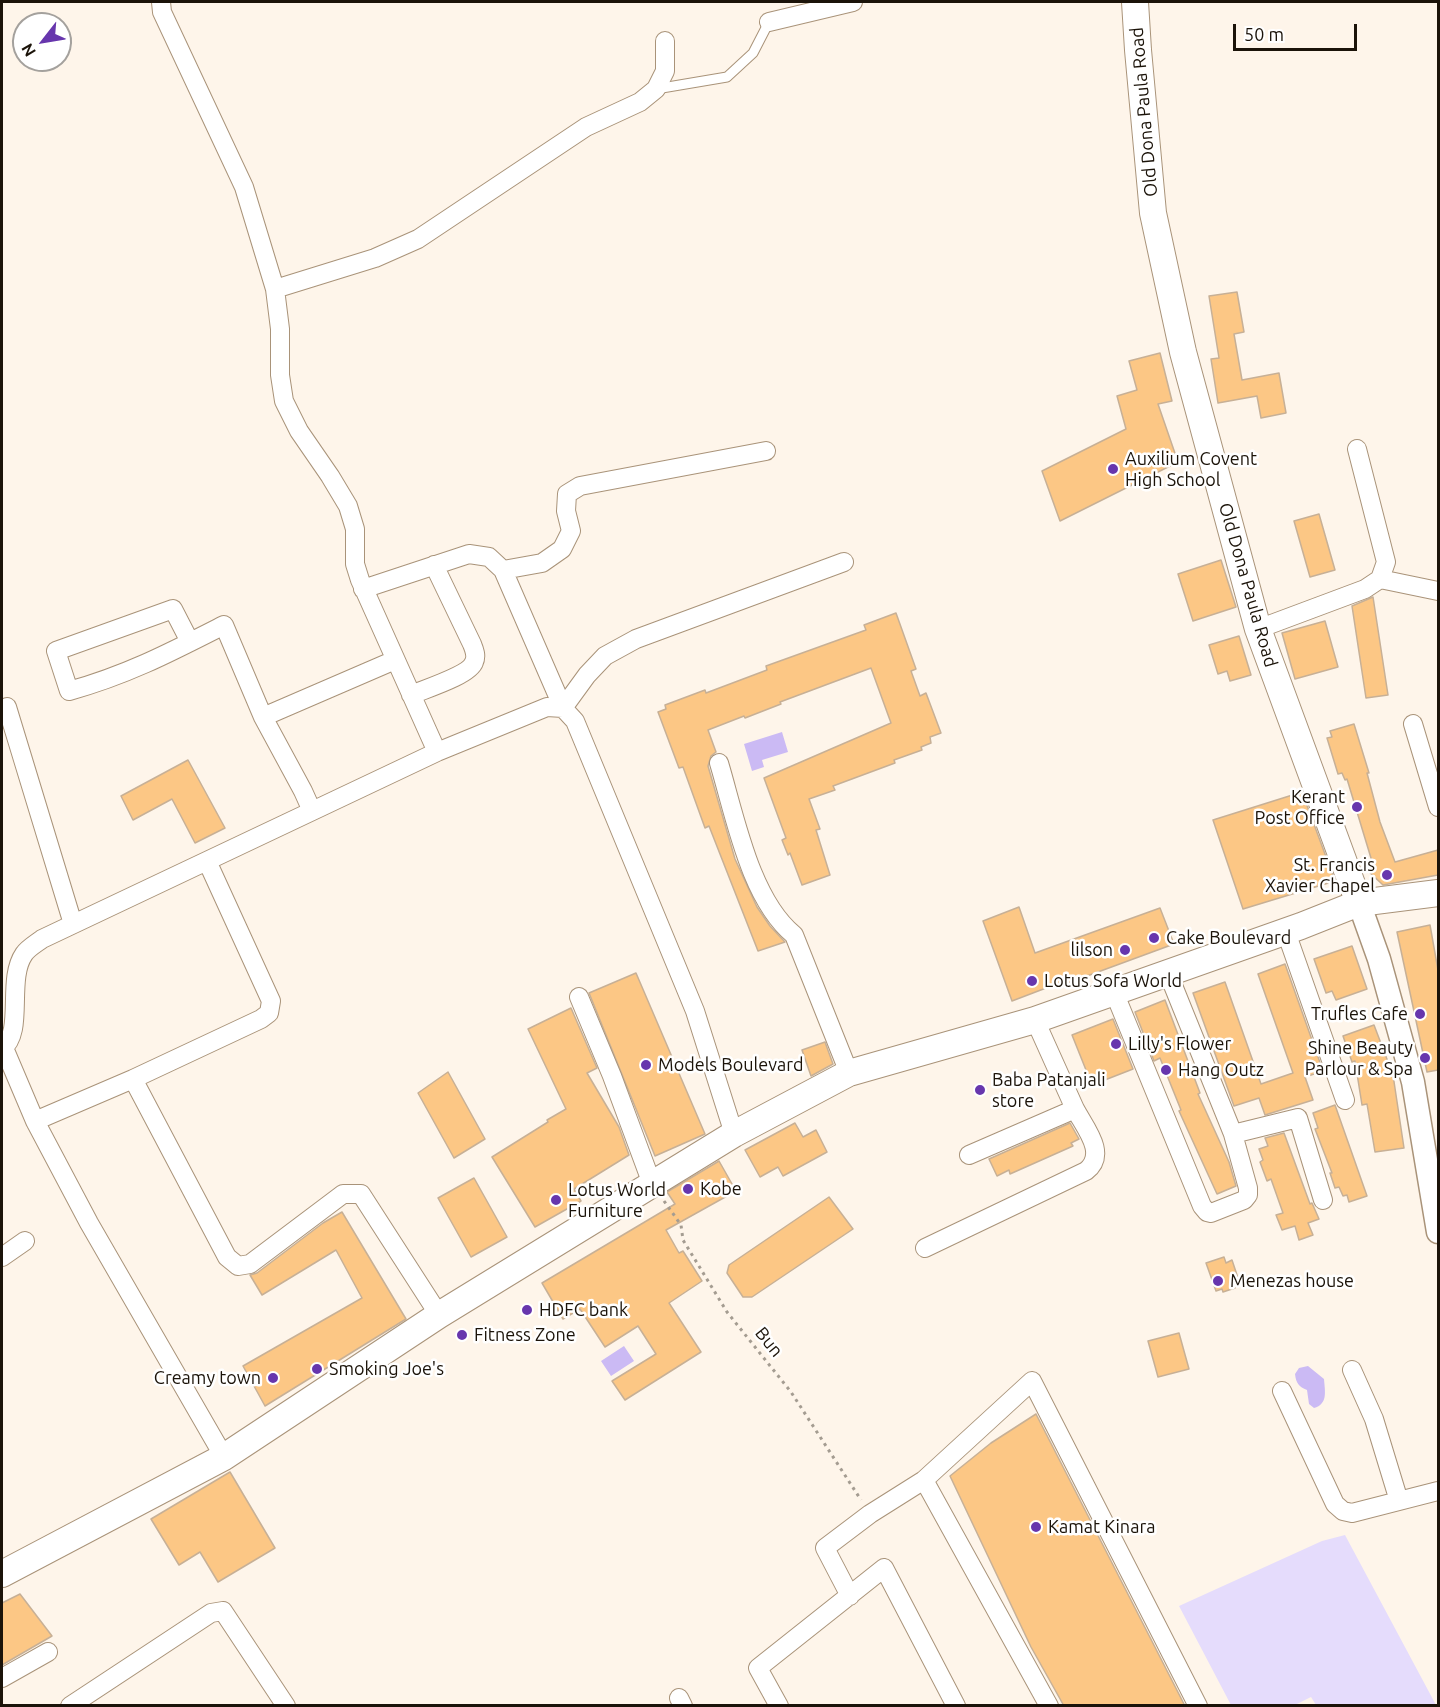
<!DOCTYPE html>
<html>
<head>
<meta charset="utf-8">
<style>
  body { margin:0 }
  #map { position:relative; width:1440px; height:1707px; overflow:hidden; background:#fef5ea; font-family:Ubuntu,sans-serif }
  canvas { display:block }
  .frame { position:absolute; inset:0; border:3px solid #1b1309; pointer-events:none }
  .north { position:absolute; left:12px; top:12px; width:60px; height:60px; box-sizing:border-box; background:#fff; border:2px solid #a4a19d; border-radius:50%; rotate:239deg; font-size:16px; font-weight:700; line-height:24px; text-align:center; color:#1b1309 }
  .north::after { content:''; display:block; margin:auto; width:21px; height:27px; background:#6736ad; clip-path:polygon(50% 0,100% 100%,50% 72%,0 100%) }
  .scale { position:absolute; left:1233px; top:24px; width:124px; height:27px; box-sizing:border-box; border:3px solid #1b1309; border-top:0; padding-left:8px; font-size:18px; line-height:21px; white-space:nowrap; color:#1b1309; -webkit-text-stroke:4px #fff; paint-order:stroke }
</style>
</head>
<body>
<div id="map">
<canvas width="1440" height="1707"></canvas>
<div class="frame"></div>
<div class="north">N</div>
<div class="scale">50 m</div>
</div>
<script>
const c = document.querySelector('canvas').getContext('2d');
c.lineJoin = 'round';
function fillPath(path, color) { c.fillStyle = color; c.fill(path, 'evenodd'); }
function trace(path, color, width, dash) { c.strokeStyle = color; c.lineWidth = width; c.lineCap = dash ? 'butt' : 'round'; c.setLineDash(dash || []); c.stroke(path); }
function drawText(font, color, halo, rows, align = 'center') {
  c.font = font + ' Ubuntu,sans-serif'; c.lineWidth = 5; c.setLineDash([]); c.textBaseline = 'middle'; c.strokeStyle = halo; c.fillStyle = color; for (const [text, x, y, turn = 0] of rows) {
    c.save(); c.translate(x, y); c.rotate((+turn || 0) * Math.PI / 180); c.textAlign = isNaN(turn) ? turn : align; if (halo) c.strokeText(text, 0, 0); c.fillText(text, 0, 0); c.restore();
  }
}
fillPath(new Path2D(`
  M1345,1535L1436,1705H1316L1311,1697L1295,1705H1231L1179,1606L1322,1541Z`), '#e5dcfc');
fillPath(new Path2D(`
  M782,732L788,752L762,760L764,767L752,771L744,744Z
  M624,1346L634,1361L611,1376L601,1361Z
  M1308,1366L1324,1379C1325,1392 1328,1404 1314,1408L1309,1404L1307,1390C1299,1387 1296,1383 1295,1374L1299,1368Z`), '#cbbaf4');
const building = new Path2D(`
  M1237,292L1244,332L1234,334L1242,380L1279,373L1286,413L1261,418L1257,396L1218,403L1211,359L1219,358L1209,296Z
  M1160,353L1172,401L1158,404L1178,462L1060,521L1042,471L1126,429L1117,396L1137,390L1129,361Z
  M1319,514L1335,570L1310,577L1294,521Z
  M1221,560L1236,607L1193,621L1178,574Z
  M1373,597L1388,695L1366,698L1352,606Z
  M896,613L916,669L911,671L920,696L926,693L941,733L930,737L931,743L921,747L922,750L894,760L895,763L833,786L835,790L809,799L820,829L816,830L830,875L802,885L790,853L788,855L782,840L786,838L764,778L891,723L871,668L780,702L781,704L745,718L744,716L708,730L716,752L711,756L708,766L735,859L757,907L770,926L785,942L758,951L709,826L705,828L683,767L679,768L658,712L666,709L665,705L705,690L706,693L767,670L766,666L866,630L864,625Z
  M1325,621L1338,667L1295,679L1282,633Z
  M1239,636L1251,675L1230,681L1227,671L1218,674L1209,645Z
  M1354,724L1369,773H1367L1380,822L1395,862L1438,850V875L1383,885L1367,870L1374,868L1347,779L1345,780L1342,773L1338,774L1327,738L1332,737L1330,731Z
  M188,760L225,828L195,843L172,799L133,820L121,796Z
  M1302,792L1335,881L1243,909L1213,820Z
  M1019,907L1035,953L1160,908L1174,944L1068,983L1067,980L1012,1001L983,921Z
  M1430,925L1438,970V1070L1427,1072L1397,932Z
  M1352,946L1367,989L1336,1000L1332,991L1326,993L1314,959Z
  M1285,964L1323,1071L1305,1077L1313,1100L1265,1115L1259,1098L1234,1106L1193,993L1225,982L1261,1084L1293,1073L1258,974Z
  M636,973L705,1134L655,1156L589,993Z
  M1165,1000L1200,1093L1198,1094L1229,1162L1236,1186L1217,1194L1179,1111L1181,1110L1160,1058L1154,1061L1135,1012Z
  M571,1008L597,1068L587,1073L619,1127L629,1155L574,1189L581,1201L535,1227L492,1157L548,1122L547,1120L566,1109L528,1029Z
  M1113,1019L1133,1069L1092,1085L1072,1035Z
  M1374,1025L1393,1075L1404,1148L1375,1152L1367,1104L1362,1105L1355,1061L1352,1062L1343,1036Z
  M825,1042L833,1064L811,1076L802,1050Z
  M448,1072L485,1139L454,1158L418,1093Z
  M1335,1105L1367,1196L1349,1202L1347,1195L1343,1196L1339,1187L1335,1188L1330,1173H1332L1315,1129L1318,1128L1313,1113Z
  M795,1123L803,1137L816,1130L827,1152L783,1176L778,1167L760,1177L745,1150Z
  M1070,1123L1079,1139L1071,1143L1073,1146L1010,1174L1009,1170L997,1176L989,1159Z
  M1284,1133L1310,1204L1312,1203L1319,1219L1308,1223L1313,1235L1299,1240L1295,1226L1282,1230L1276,1215L1283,1213L1271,1179L1267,1181L1260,1162L1263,1160L1259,1149L1268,1146L1265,1138Z
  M719,1161L736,1191L666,1230L679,1253L683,1251L702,1281L669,1303L701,1352L625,1400L612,1381L656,1354L638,1326L605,1347L580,1309L563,1319L542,1283L675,1204L667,1192Z
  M474,1178L507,1237L471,1257L438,1198Z
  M829,1197L853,1229L752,1297H743L727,1273L729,1265Z
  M342,1212L406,1319L265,1406L243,1366L362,1298L336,1250L262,1295L250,1275L257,1273L323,1223Z
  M1224,1257L1226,1263L1232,1260L1239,1281L1233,1284L1235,1288L1223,1292L1222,1289L1216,1291L1206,1263Z
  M1179,1333L1189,1369L1158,1377L1148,1341Z
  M1036,1414L1185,1706H1064L1031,1647L950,1476L991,1443Z
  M230,1472L275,1548L218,1582L200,1552L179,1565L151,1519Z
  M20,1594L52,1636L2,1665V1603Z`);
fillPath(building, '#fcc785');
trace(building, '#c7b096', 1.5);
const service = new Path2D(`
  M656,89L727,77L753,53L769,22`);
const minor = new Path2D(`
  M161,2L162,12L244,187L275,289L280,329V375L284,401L299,431L330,476L348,506L355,529V564L360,580L437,752L547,707L563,708L575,721L695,1011L734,1134
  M769,22L853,2
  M275,289L375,258L418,239L586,127L640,102L656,89L665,71V41
  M503,570L542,563L562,549L571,531L566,511L567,494L580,486L766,451
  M1380,579L1438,591
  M363,589L469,554L489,557L503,570L563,708L587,675L605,656L636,639L844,562
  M1258,629L1365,589L1380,579L1386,562L1357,449
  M190,642L173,609L56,651L69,691C127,675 171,652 224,625L263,717L303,791L312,811
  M411,695C425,689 470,675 474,662C477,656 474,649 472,644L434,565
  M7,707L73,924
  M263,717L395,660
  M1413,724L1438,807
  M719,763C735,816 750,899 794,935L849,1073
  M1286,932L1345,1100
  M1168,973L1233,1134L1298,1118L1323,1200
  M1114,992L1202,1206L1207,1212L1211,1213L1244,1200L1248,1195V1188L1233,1134
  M579,997L612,1076L652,1184
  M4,1048L35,1121L89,1223L224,1457
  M2,1049C25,1032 6,980 24,954C28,948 37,943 42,939L437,752
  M133,1079L227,1257L238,1266L250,1264L343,1194H361L439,1315
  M35,1121L133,1079L261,1019L269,1013L271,1001L207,861
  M969,1155L1075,1109L1035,1020
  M925,1248L1086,1171C1108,1154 1085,1128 1075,1109
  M2,1257L25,1241
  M1352,1370L1374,1419L1399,1501
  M1282,1391L1335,1504L1343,1511L1352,1513L1438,1491
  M924,1480L1049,1706
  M850,1596L825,1548L870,1514L924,1480L1032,1381L1198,1706
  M2,1678L48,1652
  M679,1698L683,1706
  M70,1706L211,1613L223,1611L286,1706
  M779,1706L758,1668L884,1568L956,1706`);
const tertiary = new Path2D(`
  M1359,903L1379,959L1413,1082L1438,1232`);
const secondary = new Path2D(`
  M1135,2L1138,50L1153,213L1183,352L1258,629L1359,903
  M2,1574L224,1457L439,1315L734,1134L849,1073L1035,1020L1301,926L1359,903L1438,893`);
trace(service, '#a99379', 11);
trace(minor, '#a99379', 20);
trace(tertiary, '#a99379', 25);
trace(secondary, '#a99379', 28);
trace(new Path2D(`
  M664,1201L681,1225L683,1240L727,1312L791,1392L861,1500`), '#a49c91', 3, [3, 4.5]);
trace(service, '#fff', 9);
trace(minor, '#fff', 18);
trace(tertiary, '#fff', 22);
trace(secondary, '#fff', 26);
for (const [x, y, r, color] of [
  [1113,469,6,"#6736ad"],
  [1357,807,6,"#6736ad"],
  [1387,875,6,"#6736ad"],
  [1154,938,6,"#6736ad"],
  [1125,950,6,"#6736ad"],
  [1032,981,6,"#6736ad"],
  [1420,1014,6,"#6736ad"],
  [1116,1044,6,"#6736ad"],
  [1425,1058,6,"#6736ad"],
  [646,1065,6,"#6736ad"],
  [1166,1070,6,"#6736ad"],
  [980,1090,6,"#6736ad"],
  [688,1189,6,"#6736ad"],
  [556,1200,6,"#6736ad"],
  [1218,1281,6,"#6736ad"],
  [527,1310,6,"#6736ad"],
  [462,1335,6,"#6736ad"],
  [317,1369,6,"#6736ad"],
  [273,1378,6,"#6736ad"],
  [1036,1527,6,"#6736ad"]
]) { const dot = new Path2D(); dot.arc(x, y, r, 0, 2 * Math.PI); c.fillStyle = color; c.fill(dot); trace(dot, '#fff', 2); }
drawText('18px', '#1b1309', '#fff', [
  ["Old Dona Paula Road",1144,112,-95],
  ["Old Dona Paula Road",1248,585,74],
  ["Bun",769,1342,51]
]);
drawText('18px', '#1b1309', '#fff', [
  ["Auxilium Covent",1125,459],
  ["High School",1125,480],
  ["Kerant",1345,797,"right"],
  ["Post Office",1345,818,"right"],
  ["St. Francis",1375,865,"right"],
  ["Xavier Chapel",1375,886,"right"],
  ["Cake Boulevard",1166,938],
  ["lilson",1113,950,"right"],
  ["Lotus Sofa World",1044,981],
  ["Trufles Cafe",1408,1014,"right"],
  ["Lilly's Flower",1128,1044],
  ["Shine Beauty",1413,1048,"right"],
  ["Parlour & Spa",1413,1069,"right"],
  ["Models Boulevard",658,1065],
  ["Hang Outz",1178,1070],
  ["Baba Patanjali",992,1080],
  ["store",992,1101],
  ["Kobe",700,1189],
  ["Lotus World",568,1190],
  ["Furniture",568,1211],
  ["Menezas house",1230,1281],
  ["HDFC bank",539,1310],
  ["Fitness Zone",474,1335],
  ["Smoking Joe's",329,1369],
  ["Creamy town",261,1378,"right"],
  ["Kamat Kinara",1048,1527]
], 'left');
</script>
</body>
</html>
